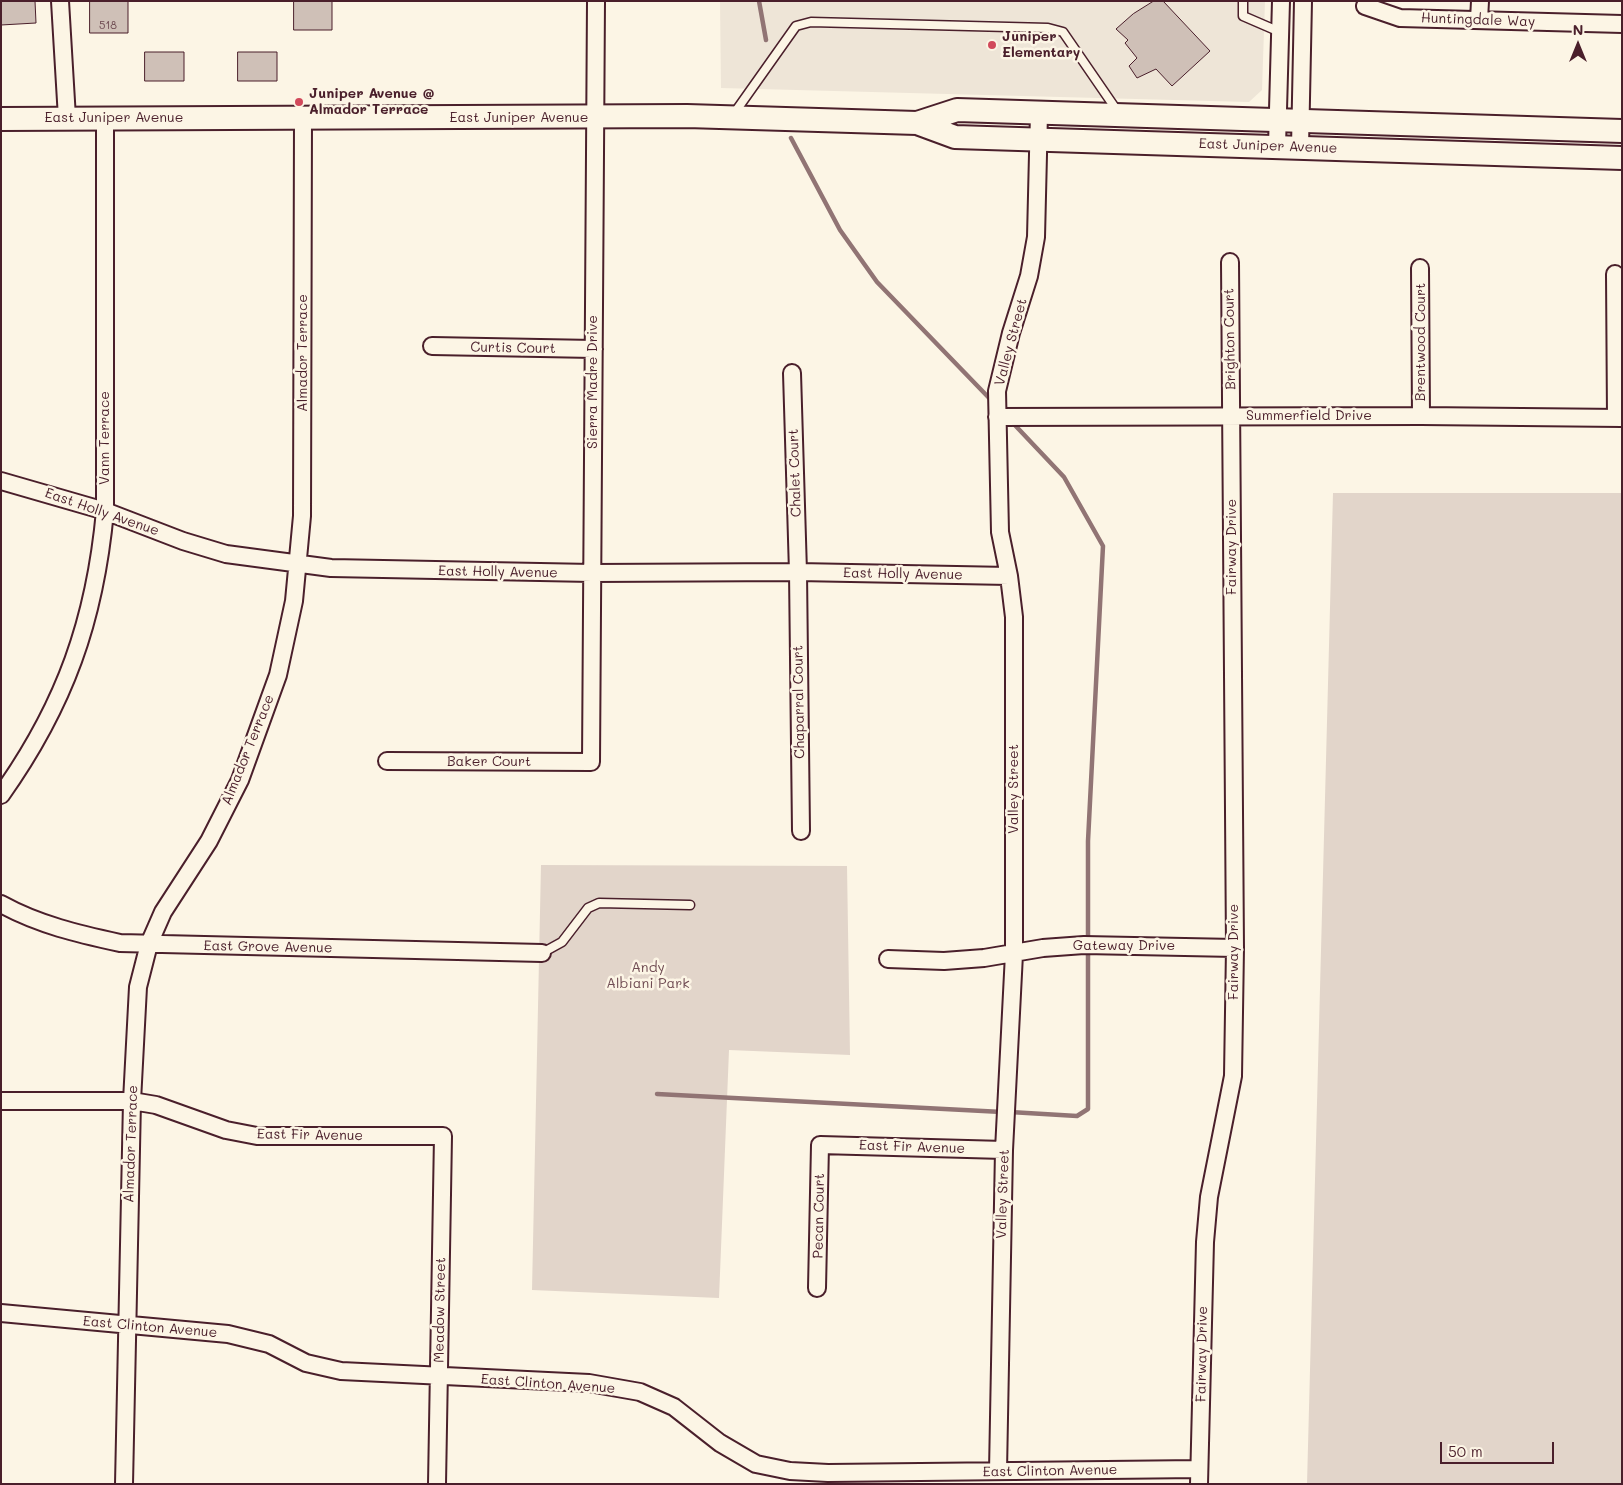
<!DOCTYPE html>
<html>
<head>
<meta charset="utf-8">
<style>
  body { margin:0 }
  #map { position:relative; width:1623px; height:1485px; overflow:hidden; background:#fcf5e5; font-family:Mali,sans-serif }
  canvas { display:block }
  .frame { position:absolute; inset:0; border:2px solid #4a1f2b; pointer-events:none }
  .north { position:absolute; left:1553px; top:20px; width:50px; height:50px; -webkit-text-stroke:4px #fcf5e5; paint-order:stroke; rotate:0deg; font-size:14px; font-weight:700; line-height:20px; text-align:center; color:#4a1f2b }
  .north::after { content:''; display:block; margin:auto; width:18px; height:22px; background:#4a1f2b; clip-path:polygon(50% 0,100% 100%,50% 72%,0 100%) }
  .scale { position:absolute; left:1440px; top:1442px; width:114px; height:22px; box-sizing:border-box; border:2px solid #4a1f2b; border-top:0; padding-left:6px; font-size:15px; line-height:18px; white-space:nowrap; color:#4a1f2b; -webkit-text-stroke:4px #fcf5e5; paint-order:stroke }
</style>
</head>
<body>
<div id="map">
<canvas width="1623" height="1485"></canvas>
<div class="frame"></div>
<div class="north">N</div>
<div class="scale">50 m</div>
</div>
<script>
const c = document.querySelector('canvas').getContext('2d');
c.lineJoin = 'round';
function fillPath(path, color) { c.fillStyle = color; c.fill(path, 'evenodd'); }
function trace(path, color, width, dash) { c.strokeStyle = color; c.lineWidth = width; c.lineCap = dash ? 'butt' : 'round'; c.setLineDash(dash || []); c.stroke(path); }
function drawText(font, color, halo, rows, align = 'center') {
  c.font = font + ' Mali,sans-serif'; c.lineWidth = 5; c.setLineDash([]); c.textBaseline = 'middle'; c.strokeStyle = halo; c.fillStyle = color; for (const [text, x, y, turn = 0] of rows) {
    c.save(); c.translate(x, y); c.rotate((+turn || 0) * Math.PI / 180); c.textAlign = isNaN(turn) ? turn : align; if (halo) c.strokeText(text, 0, 0); c.fillText(text, 0, 0); c.restore();
  }
}
fillPath(new Path2D(`
  M720,1H1265L1262,90L1249,102L721,88Z`), '#eee5d7');
fillPath(new Path2D(`
  M1333,493H1622V1484H1307Z
  M541,865L847,866L850,1055L729,1050L719,1298L532,1290Z`), '#e2d5ca');
trace(new Path2D(`
  M759,1L766,40
  M791,138L840,230L877,282L992,401
  M1011,421L1064,477L1103,546L1088,841V941
  M657,1094L1002,1112
  M1010,1112L1077,1116L1088,1109V949`), '#917474', 4.5);
const building = new Path2D(`
  M1,1H35L36,23L1,25Z
  M90,1H128V33H90Z
  M294,1H332V30H294Z
  M1154,1H1163L1210,51L1172,86L1156,69L1137,78L1129,66L1137,58L1125,43L1128,40L1116,29L1133,14Z
  M145,52H184V81H145Z
  M238,52H277V81H238Z`);
fillPath(building, '#cfc0b7');
trace(building, '#4a1f2b', 1);
const lane = new Path2D(`
  M1243,1V16L1280,32
  M733,115L796,26L811,22L1048,28L1063,32L1118,112
  M542,953L562,942L588,908L599,903L690,905`);
const street = new Path2D(`
  M60,1L67,118
  M1365,6L1400,18L1622,24
  M1479,20L1480,1
  M1277,146L1281,1
  M1300,147L1303,1
  M1420,268L1421,416
  M1615,274L1616,418
  M432,346L594,349
  M792,373L798,572L801,831
  M997,417L1421,416L1622,418
  M1,481L105,511L183,541L226,554L331,568L592,573L798,572L1009,576
  M387,761L591,762L596,1
  M1,795C65,705 95,620 105,511V118
  M1,904C39,925 79,934 120,943L542,953
  M888,959L944,961L984,958L1043,948L1084,945L1235,948
  M1,1101H132L156,1105L226,1130L257,1136H443L437,1484
  M817,1288L820,1145L1004,1150
  M1,1313L228,1334L269,1344L306,1363L341,1371L589,1383L640,1392L674,1407L720,1443L756,1464L790,1471L828,1473L1199,1469
  M998,1471L1004,1150L1014,954V617L1009,576L1000,532L997,391L1011,333L1029,276L1036,237L1039,113
  M124,1484L132,1101L138,987L149,944L163,912L209,841L240,780L278,675L294,601L302,516L303,118
  M1199,1484L1205,1242L1209,1197L1233,1076L1235,948L1230,262`);
const secondary = new Path2D(`
  M1,119L687,116L917,123L955,137L1622,158
  M917,123L957,110L1622,131`);
trace(lane, '#4a1f2b', 11);
trace(street, '#4a1f2b', 20);
trace(secondary, '#4a1f2b', 26);
trace(lane, '#fcf5e5', 8);
trace(street, '#fcf5e5', 16);
trace(secondary, '#fcf5e5', 22);
for (const [x, y, r, color] of [
  [992,45,5,"#d1495b"],
  [299,102,5,"#d1495b"]
]) { const dot = new Path2D(); dot.arc(x, y, r, 0, 2 * Math.PI); c.fillStyle = color; c.fill(dot); trace(dot, '#fcf5e5', 2); }
drawText('11px', '#6b474e', null, [
  ["518",108,26]
]);
drawText('14px', '#4a1f2b', '#fcf5e5', [
  ["Huntingdale Way",1478,20,2],
  ["East Juniper Avenue",114,118],
  ["East Juniper Avenue",519,118],
  ["East Juniper Avenue",1268,146,2],
  ["Brighton Court",1230,339,-91],
  ["Valley Street",1011,342,-75],
  ["Brentwood Court",1421,342,-90],
  ["Curtis Court",513,348,1],
  ["Almador Terrace",303,353,-90],
  ["Sierra Madre Drive",593,382,-90],
  ["Summerfield Drive",1309,416],
  ["Vann Terrace",105,438,-90],
  ["Chalet Court",795,473,-92],
  ["East Holly Avenue",102,512,19],
  ["Fairway Drive",1232,547,-90],
  ["East Holly Avenue",498,572,1],
  ["East Holly Avenue",903,574,1],
  ["Chaparral Court",799,702,-91],
  ["Almador Terrace",248,750,-68],
  ["Baker Court",489,762],
  ["Valley Street",1014,789,-90],
  ["Gateway Drive",1124,946],
  ["East Grove Avenue",268,947,1],
  ["Fairway Drive",1234,952,-90],
  ["East Fir Avenue",310,1135,1],
  ["Almador Terrace",131,1144,-88],
  ["East Fir Avenue",912,1147,2],
  ["Valley Street",1003,1194,-88],
  ["Pecan Court",819,1216,-89],
  ["Meadow Street",440,1310,-89],
  ["East Clinton Avenue",150,1327,5],
  ["Fairway Drive",1202,1354,-89],
  ["East Clinton Avenue",548,1384,4],
  ["East Clinton Avenue",1050,1471,-1]
]);
drawText('bold 14px', '#4a1f2b', '#fcf5e5', [
  ["Juniper",1002,37],
  ["Elementary",1002,53],
  ["Juniper Avenue @",309,94],
  ["Almador Terrace",309,110]
], 'left');
drawText('14px', '#704c53', '#fcf5e5', [
  ["Andy",648,968],
  ["Albiani Park",648,984]
]);
</script>
</body>
</html>
